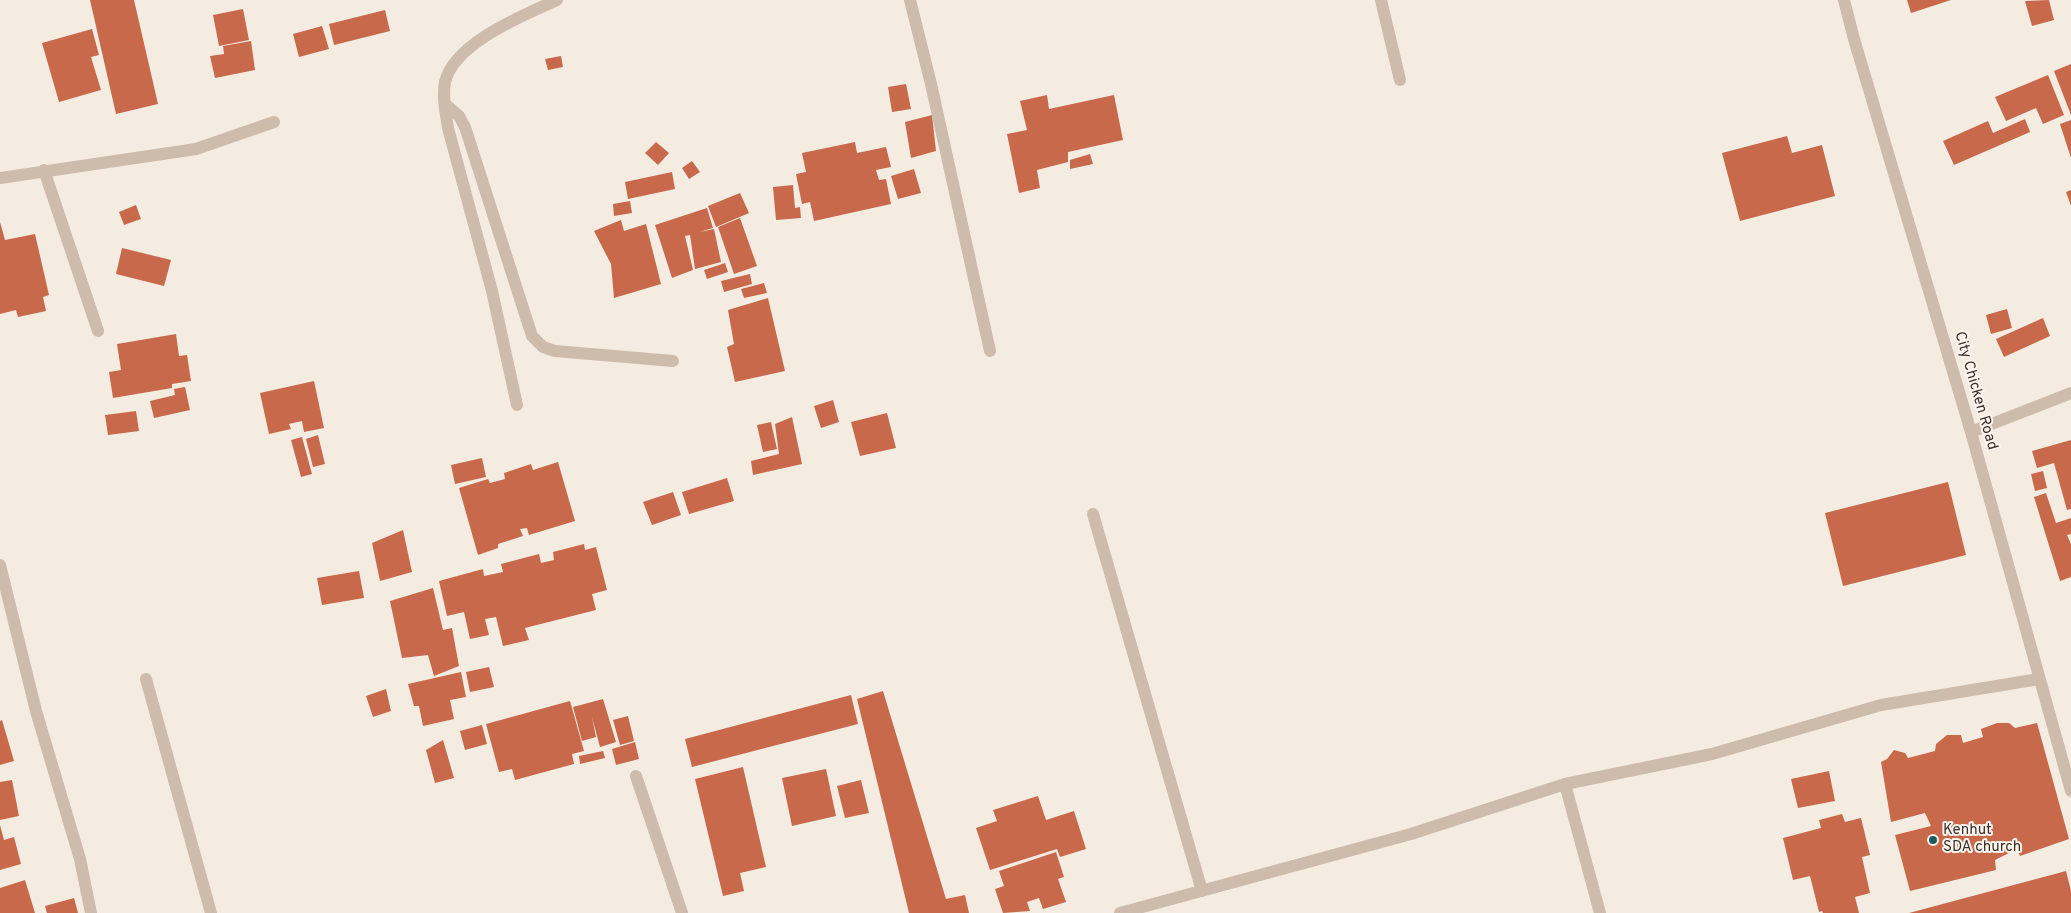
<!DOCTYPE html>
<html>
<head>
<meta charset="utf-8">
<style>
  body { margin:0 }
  canvas { display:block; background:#f4ebe1 }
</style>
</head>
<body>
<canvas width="2071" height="913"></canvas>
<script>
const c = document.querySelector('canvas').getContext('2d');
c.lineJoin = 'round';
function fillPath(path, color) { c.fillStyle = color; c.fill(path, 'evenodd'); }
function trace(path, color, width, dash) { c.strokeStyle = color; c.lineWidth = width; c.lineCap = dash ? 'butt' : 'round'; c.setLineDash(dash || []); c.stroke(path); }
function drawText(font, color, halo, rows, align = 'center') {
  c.font = font + ' Overpass,sans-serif'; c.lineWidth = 4; c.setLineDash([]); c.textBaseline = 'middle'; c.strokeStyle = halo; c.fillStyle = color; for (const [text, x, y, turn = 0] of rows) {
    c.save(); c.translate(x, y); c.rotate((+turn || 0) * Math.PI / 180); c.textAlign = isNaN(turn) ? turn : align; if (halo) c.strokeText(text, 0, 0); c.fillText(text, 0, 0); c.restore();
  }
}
fillPath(new Path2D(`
  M90,0H134L158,104L116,114Z
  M1907,0H1951L1911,13Z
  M2049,0L2054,20L2032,26L2025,1Z
  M243,9L249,40L219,46L213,15Z
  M385,10L390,31L334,45L329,24Z
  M322,26L329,49L299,57L293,34Z
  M92,29L99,55L91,57L101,90L59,102L42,43Z
  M251,41L255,70L215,78L210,56L224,54L223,46Z
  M561,56L563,67L548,70L545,59Z
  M2071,64V115L2054,71Z
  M2048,75L2064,115L2043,124L2036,108L2006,121L1995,97Z
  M906,84L911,109L892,112L888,87Z
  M1047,95L1049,109L1114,95L1123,140L1068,152V162L1037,170L1040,188L1019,193L1007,134L1027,130L1020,101Z
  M932,115L936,151L911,158L905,122Z
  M2025,119L2030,132L1954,165L1943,141L1988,121L1993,133Z
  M2071,120V158L2060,124Z
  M1787,136L1792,153L1822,145L1835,196L1740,221L1722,153Z
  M656,142L669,153L658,165L645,153Z
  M855,142L857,153L886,147L891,167L876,170L879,180L886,179L891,204L814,221L810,202L802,204L796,174L806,172L802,153Z
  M1090,154L1093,164L1070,169V160Z
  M692,161L700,172L689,179L682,168Z
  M914,169L921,193L898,199L891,176Z
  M672,172L675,189L628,199L625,182Z
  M793,185L795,208L800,207L801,218L776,220L773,187Z
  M2071,190V206L2066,192Z
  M740,193L749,213L716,227L708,206Z
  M630,201L632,213L614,216L613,204Z
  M136,205L141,219L124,225L119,212Z
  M707,208L713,228L699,232L714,229L721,262L695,269L690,235L685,236L693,270L672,278L655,225Z
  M740,218L757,266L734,274L718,227Z
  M621,220L624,231L646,224L661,284L614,298L611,264L594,231Z
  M0,222L5,240L35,234L49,295L43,297L46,311L18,317L16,310L0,314Z
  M122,248L171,260L164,286L116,274Z
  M725,263L728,272L707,279L704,270Z
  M750,274L752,284L724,292L721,281Z
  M764,283L767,293L744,298L741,289Z
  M768,298L785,371L735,382L727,347L734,344L728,310Z
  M2007,309L2012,328L1991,334L1986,315Z
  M2043,318L2050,336L2004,357L1996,339Z
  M176,334L179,356L187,355L191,381L172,384V388L113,398L109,372L121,370L117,344Z
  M314,381L324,428L304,432L302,421L289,424L291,429L269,434L260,393Z
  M185,387L190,410L154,418L150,401L175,395L174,389Z
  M833,400L839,422L821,428L814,406Z
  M136,411L139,431L108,435L105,415Z
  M887,413L896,448L860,456L851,422Z
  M792,417L802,464L753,475L751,461L779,454L775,424Z
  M771,422L777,449L763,452L757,425Z
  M318,435L325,464L313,467L306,439Z
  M302,437L312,474L301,477L291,440Z
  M2071,440V509L2067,510L2054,463L2037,468L2032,451Z
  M482,458L486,477L455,484L451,465Z
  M558,462L575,521L529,535L527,528L520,529L523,536L498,544V548L478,555L459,488L488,479L490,483L505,479L504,473L531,464L533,470Z
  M2043,471L2047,488L2035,491L2031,474Z
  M727,478L734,501L689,514L682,492Z
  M1948,482L1966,555L1843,586L1825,513Z
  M673,492L681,515L652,525L643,502Z
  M2046,493L2056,523L2071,518V534L2067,535L2071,544V577L2060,581L2034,497Z
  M403,530L412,572L380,581L372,543Z
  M584,544L585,550L596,547L607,590L592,594L596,610L525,628L529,640L503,646L496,617L485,619L489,635L470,639L464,612L447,616L439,581L483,569L484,576L503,572L501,564L539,554L541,563L554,560L553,552Z
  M359,571L364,598L322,605L317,578Z
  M433,588L443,630L452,628L459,666L434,676L428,655L402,658L390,601Z
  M489,667L494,687L470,692L466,672Z
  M461,672L466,697L450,700L454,719L423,726L419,706H414L408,684Z
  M386,689L391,711L373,717L366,696Z
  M883,691L946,899L965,895L969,913H909L857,699Z
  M851,695L858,724L692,767L685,739Z
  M603,699L616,742L600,747L592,717L596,737L582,741L573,707Z
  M570,701L584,751L572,754L574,764L515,780L512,769L499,772L486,724Z
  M628,716L634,741L620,745L613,720Z
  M2,720L14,761L0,765V721Z
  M1997,723H2009L2015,728L2037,723L2069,839L2020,856L2017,849L1995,860L1996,870L1910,891L1895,835L1931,826L1925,813L1891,822L1881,762L1887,759L1894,750L1905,753L1908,758L1935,751L1936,744L1947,735H1961L1963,743L1983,737L1981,729Z
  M482,725L487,744L465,750L460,731Z
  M443,740L454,778L435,783L426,750Z
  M635,742L639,759L616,765L612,749Z
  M603,751L605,758L580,764L579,756Z
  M743,767L766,867L740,873L744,891L723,896L695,779Z
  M826,769L836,816L792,826L782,778Z
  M1829,771L1835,801L1798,808L1791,779Z
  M12,780L19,816L0,820V782Z
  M861,780L869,813L845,818L837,786Z
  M1038,796L1046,820L1074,811L1086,849L1060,857L1057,849L990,870L976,828L997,821L993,810Z
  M1842,814L1845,822L1861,818L1870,855L1862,857L1870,893L1855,897L1859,913H1823L1822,911L1819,912L1810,876L1793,880L1783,838L1821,828L1819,820Z
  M0,825L4,840L14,837L21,864L0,870Z
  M1056,852L1064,877L1058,879L1066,902L1043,909L1039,898L1027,902L1030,911L1003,913L995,889L1004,886L999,871Z
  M2066,871L2071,891V913H1909Z
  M25,880L35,913H0V888Z
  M74,898L78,913H47L45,906Z`), '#c8694b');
trace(new Path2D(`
  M445,104L459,116L465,127L532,336L543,347L555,351L673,361`), '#cdbbac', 12);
trace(new Path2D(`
  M910,0L931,84L990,351
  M1381,0L1400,80
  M1844,0L1854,39L1971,432L2071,791
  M44,170L98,331
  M0,178L196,149L274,122
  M517,405L492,291L448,128C446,114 442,97 445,82C454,43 524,15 557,0
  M1971,432L2071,393
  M1093,514L1202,891
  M0,565L36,711L80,859L91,913
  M146,679L211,913
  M636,776L682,913
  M1565,784L1600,913
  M1120,913L1411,834L1565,784L1712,754L1881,705L2039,679`), '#cdbbac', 12);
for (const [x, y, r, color] of [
  [1933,840,5,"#1f5a5e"]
]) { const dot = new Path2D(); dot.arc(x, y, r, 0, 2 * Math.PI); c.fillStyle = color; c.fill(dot); trace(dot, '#fbf5ee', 2); }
drawText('15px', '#3b302b', '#fbf5ee', [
  ["City Chicken Road",1975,391,74]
]);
drawText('15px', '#3b302b', '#fbf5ee', [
  ["Kenhut",1943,831],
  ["SDA church",1943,848]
], 'left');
</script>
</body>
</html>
